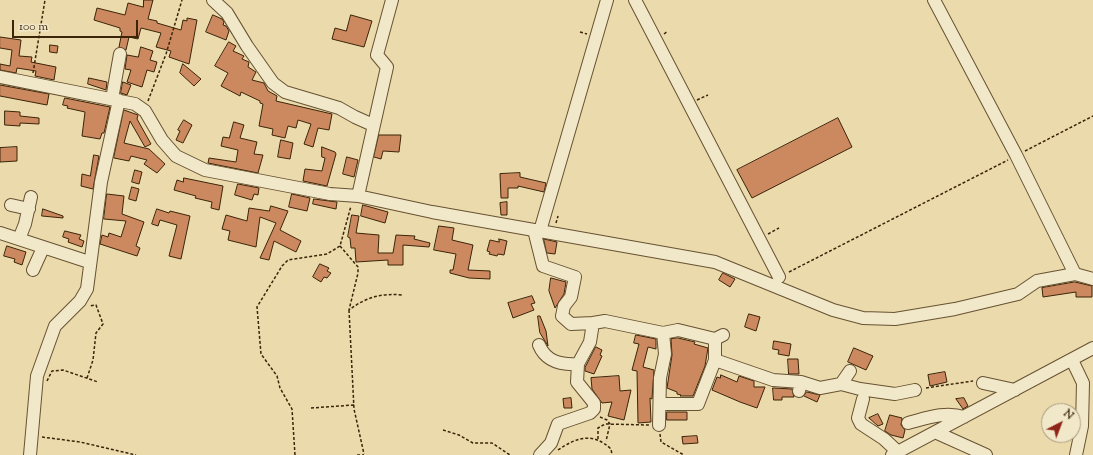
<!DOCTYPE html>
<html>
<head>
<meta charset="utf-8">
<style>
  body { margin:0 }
  #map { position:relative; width:1093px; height:455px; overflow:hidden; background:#eadaac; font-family:"Sorts Mill Goudy",serif }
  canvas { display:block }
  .north { position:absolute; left:1041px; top:403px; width:40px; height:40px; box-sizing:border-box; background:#f1e7c9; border:1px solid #a8997c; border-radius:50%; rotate:42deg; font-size:11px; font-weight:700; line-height:16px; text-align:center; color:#3b2408 }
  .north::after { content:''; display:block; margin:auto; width:14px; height:18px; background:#8f2418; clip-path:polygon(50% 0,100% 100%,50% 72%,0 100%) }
  .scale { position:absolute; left:12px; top:20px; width:126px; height:18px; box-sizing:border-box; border:2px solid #3b2408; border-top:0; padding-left:5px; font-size:12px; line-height:14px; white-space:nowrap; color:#3b2408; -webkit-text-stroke:3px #f1e7c9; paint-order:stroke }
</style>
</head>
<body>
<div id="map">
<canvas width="1093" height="455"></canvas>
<div class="north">N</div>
<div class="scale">100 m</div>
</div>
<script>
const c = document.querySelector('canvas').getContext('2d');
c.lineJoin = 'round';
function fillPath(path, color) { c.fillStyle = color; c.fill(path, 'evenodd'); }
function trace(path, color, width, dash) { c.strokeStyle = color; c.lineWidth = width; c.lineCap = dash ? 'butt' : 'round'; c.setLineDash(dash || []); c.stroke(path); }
const building = new Path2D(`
  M144,0H153L148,19L157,21V23L181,30L183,20L187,21V18L197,20L189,64L169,57L171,51L156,47L161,33L141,28L138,39L129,37L126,50L119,47L122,32L120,31V28L94,20L97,8L125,15L128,3L143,7Z
  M213,15L222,19L224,22L223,25L226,26L229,31L226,40L206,32Z
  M351,15L372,21L364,47L332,39L335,28L346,31Z
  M0,37L21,40L19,56L32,57L31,62L56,67L54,80L35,76L36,71L17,68L16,73L0,70V64L10,66L12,50L0,48Z
  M229,42L236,46L233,51L244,56L242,59L249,62L248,67L256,72L252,80L264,83L268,91L277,96L276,101L332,114L329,130L318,128L313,147L304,144L311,124L298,120L296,128L288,126L285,138L272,135L273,129L259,126L263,104L260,103V101L241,92L240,96L221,86L228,73L215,66Z
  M50,45L58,46L57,53L50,52Z
  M141,47L153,51L150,60L157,62L154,72L147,70L142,87L127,82L131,70L125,69L127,55L138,57Z
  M183,64L201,79L194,86L180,73Z
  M89,78L107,82L106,90L88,84Z
  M123,82L131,85L127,95L121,93Z
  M0,85L49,94L47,105L0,96Z
  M65,98L110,107L104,133H102L100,139L82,136L85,112L67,108L68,106L63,105Z
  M124,110L138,115L137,119L151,144L145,147L130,121L124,143L149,149L165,164L157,173L144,164L147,160L131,156L129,161L114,158Z
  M5,111L20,112V116L39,118V124L20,123V126L5,125Z
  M838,118L852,147L752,198L737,170Z
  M184,120L192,125L183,143L176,140L180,131L178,130Z
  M234,122L244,125L240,138L257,142L254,154L263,155L258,173L208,163L209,158L236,162L238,150L221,146L223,137L229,138Z
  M379,135H401L399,152L383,151L381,159L374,157Z
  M281,140L293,143L290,159L278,157Z
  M17,147V161L0,162V148Z
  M322,147L335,152L336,154L327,186L303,181L305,169L322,171L325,158L322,157Z
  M94,155L99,156L93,189L81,186L82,174L90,176Z
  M347,157L358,160L354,177L343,174Z
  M135,170L142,172L139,184L132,182Z
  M520,173V177L546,183L544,192L518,186V188H508V198H501L500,174Z
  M184,178L223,186L219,210L211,208L212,202L195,198L196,196L174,190L177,180L183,182Z
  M238,184L259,188L258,195L254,194L252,200L235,195Z
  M132,187L139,189L136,201L129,199Z
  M107,194L124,196L122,214L144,222L136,246L140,248L137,256L100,244L102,235L108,237L109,233L121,237L126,221L104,219Z
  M292,194L310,198L307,211L289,207Z
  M314,199L337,202L336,209L313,204Z
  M507,202V215H501L500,203Z
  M363,205L388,212L385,223L361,216Z
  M271,206L288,211L280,230L301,241L296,252L274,241L269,260L260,258L276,223L260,217L256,247L228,240L230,231L222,229L226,215L247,221L249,208L269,211Z
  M43,209L63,216V218L42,216Z
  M157,209L169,213L170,211L190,216L181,259L169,256L177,225L160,220L158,226L152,224Z
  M352,215L359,216L356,233L379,235L378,253H393L396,235L415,236L414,239L430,243L429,247L403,245V265H388V260L356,262L355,248H351L350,238L348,237Z
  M439,226L454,228L452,240L473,245L468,270L490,271V279L469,278L450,273V270H453L456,254L434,250Z
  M65,231L81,235L79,239L84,241L82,247L68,242L69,239L63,237Z
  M499,239L507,241L504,255L498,254L497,256L489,254L490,252L487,251L490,240L499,242Z
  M544,239L557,242L555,254L547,253Z
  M7,246L26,252L22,265L14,262L15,259L4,256Z
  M320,264L329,268L327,271L331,273L327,278L324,277L321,282L313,277Z
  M723,273L735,279L730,287L719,280Z
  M551,278L566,282L564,294L555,308L549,291Z
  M1075,282L1092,286V297H1076V292L1043,297L1042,288Z
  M532,296L535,303L531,304L534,310L513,318L508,303Z
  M749,314L760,317L756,331L745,327Z
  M538,316H540L546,331L548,346L540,333Z
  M636,335L656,339V349L648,347L643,367L654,370L652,399L650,398L651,422L638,423L637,371L632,370L639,344L634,343Z
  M678,338L695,342L694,344L708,348L705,366L693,396H680L681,395L677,394V392L667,388L672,355L671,339Z
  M774,341L791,344L789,356L778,354L779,350L773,349Z
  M596,347L602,350L600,355L602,356L594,374L585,371V368Z
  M854,348L873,356L866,370L848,362Z
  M788,359H798L799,374H789Z
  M945,372L947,382L930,386L928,375Z
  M721,375L737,382L739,376L754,381V387H765L757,408L740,402L712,390L717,377L720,378Z
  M619,376L620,391L631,390L624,420L608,416L612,402L602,403L592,389L591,378Z
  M773,388L792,389L794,397H782V400H774Z
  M807,392L820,395L817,402L804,396Z
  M571,398L572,408H564L563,399Z
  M964,398L968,406L963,409L956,399Z
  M667,412H687V420H667Z
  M878,414L883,424L878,426L869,418Z
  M890,415L902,418L901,425L905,430L903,438L891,435L885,431Z
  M697,436L698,443L683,444L682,437Z`);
fillPath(building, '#cc885f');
trace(building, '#3b2408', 1);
const minor = new Path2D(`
  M213,0L227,13L247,46L273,83L285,92L339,108L355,117L373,125
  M635,0L779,277
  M934,0L1016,155L1075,274
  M0,77L135,104L145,111L162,140L176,156L205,170L330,194L358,196L432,212L715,262L833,310L863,318L895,319L955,309L1018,294L1037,281L1075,274L1093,279
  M112,99L120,54
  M358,196L387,67L377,55L392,0
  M11,205L29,209
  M534,230L543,266L575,277L571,297L564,306L562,316L571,324L593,323L590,342L578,364L577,382L594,403V409L590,413L558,424L551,443L540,455
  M540,231L607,0
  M0,233L89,262
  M19,239L25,224L31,197
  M33,270L43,248
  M593,323L605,321L663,333L678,330L715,339L723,335
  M539,345C546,362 561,365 578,364
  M715,360L773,380L801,382
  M1072,360L1083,383L1082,426L1076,455
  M983,383L1015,390
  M841,384L850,371
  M799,391L801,382L820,388L841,384L860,389L895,394L915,390
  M863,399L858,418L861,424L884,439L898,452
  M660,404H698L715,360V339
  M908,423C927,418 945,411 964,417
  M659,425L660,378L665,354L663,333
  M935,432L986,455
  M30,455L37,376L55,326L80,301L87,289L101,182L119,100
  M892,455L1093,348`);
trace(minor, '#675231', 14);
trace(new Path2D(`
  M580,32L587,34
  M664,34L668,31
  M33,73L45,0
  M697,100L708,95
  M148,101L166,54L182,0
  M1025,151L1093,116
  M556,223L558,216
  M768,234L779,228
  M340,246L358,267V273L349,310C366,297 382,293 403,295
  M789,272L1008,160
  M349,310L354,409L364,454
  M87,378L93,360L96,333L103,324L96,305L89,306
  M47,381L52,371L63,370L98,382
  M926,388L973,381
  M311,408L354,405
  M600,417L607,420L610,424L606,441
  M443,430L459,435L473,443H492L510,455
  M660,434L661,442L684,455
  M42,437L80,442L136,455
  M598,439V428L605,424L649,425
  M558,450C577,437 593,432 611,449L612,455
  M295,455L292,409L280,388L277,376L261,354L257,307L282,266L288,260L327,254L340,246L351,206
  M357,455H364`), '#3b2408', 1.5, [3, 2]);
trace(minor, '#f1e7c9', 12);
</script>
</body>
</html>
